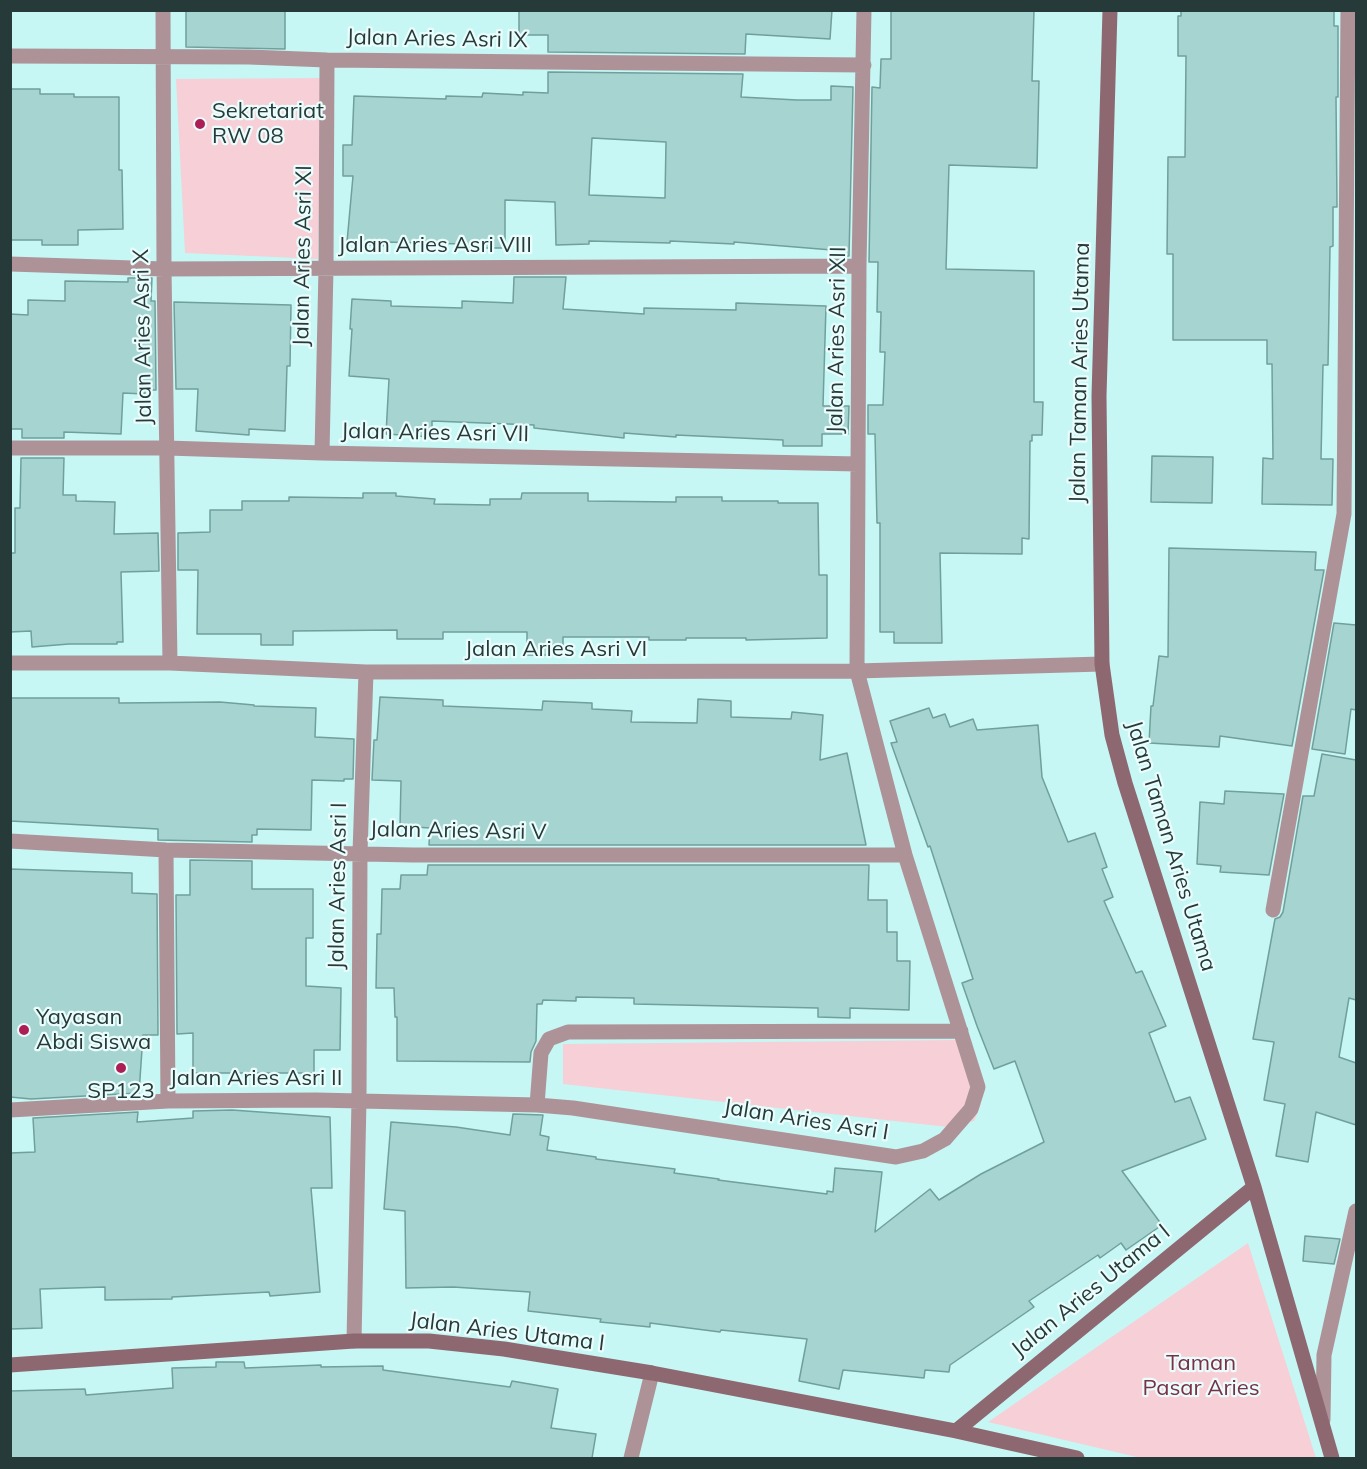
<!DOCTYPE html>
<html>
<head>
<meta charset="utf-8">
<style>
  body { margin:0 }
  #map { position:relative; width:1367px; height:1469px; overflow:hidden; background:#c6f7f4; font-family:Mulish,sans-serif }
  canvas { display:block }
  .frame { position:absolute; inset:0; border:12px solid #263a39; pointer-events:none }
</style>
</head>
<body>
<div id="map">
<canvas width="1367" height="1469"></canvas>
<div class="frame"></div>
</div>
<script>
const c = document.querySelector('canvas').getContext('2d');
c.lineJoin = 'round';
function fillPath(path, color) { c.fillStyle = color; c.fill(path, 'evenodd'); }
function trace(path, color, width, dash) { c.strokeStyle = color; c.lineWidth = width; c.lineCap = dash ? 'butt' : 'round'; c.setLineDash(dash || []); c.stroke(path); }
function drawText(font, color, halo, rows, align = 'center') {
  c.font = font + ' Mulish,sans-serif'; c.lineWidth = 4.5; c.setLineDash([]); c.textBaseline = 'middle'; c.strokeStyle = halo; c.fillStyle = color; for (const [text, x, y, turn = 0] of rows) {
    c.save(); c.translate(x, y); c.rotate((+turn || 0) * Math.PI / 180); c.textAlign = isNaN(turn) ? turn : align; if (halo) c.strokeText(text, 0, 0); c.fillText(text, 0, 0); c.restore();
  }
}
fillPath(new Path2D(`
  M321,78L318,259L185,253L176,79Z
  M958,1040L981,1104L974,1121L948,1127L563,1084V1044Z
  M1248,1243L1316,1458H1141L988,1422Z`), '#f7cfd7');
const building = new Path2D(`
  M186,10H285V49L186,47Z
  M519,10H832L830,39L746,34L745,54L548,52V35H519Z
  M891,10H1034L1032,81H1039L1037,168L949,165L946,269L1034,271V402H1043L1042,435H1032V441H1030L1029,539L1022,538V554L940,553L942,643H894V632H880V523H877L875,434H868V405H883L885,352H880L881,312H877L878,262H869L872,87L880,88L881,59H891Z
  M1181,10H1334V26H1338V97H1336L1337,207H1333V246L1330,247L1328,365H1323L1321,459H1333L1332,505L1262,504L1263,458L1273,459L1272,364H1267V340H1173V254H1167L1168,157H1185L1186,56H1178V16H1181Z
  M548,72L743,74L741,97L797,100H831V86L853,87L849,256H832V250L734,242V244L670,241V243L589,241V244L556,245L555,202L505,200V248H464V244L383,242V246L347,242L353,176H343V145H352L354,96L446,99V96L482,97L483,93L523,95V92L548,93ZM592,138L666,142L665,198L589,195Z
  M10,89H40V94H74V97H119V170H122L123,229L78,230V245H42V240H10Z
  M514,277H566L563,309L644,314V308L736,310V303L826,306L823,406H849L848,434H822V446H783V440L676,435V437L624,433V438L534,428V425L432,421V437L386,434L389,379L349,376L352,329H350L352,299L391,301V306L462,308V301L513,303Z
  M128,278H152L151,301H155L156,390H145V394L123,393L121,434L64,432V438H22V429H10V314L28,315V300L65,301V281L128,282Z
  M174,302L291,305L290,366H287L285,431L249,429V435L196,431L198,389H176Z
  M1152,456L1213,457L1212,503L1151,502Z
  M21,458H64L63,495H76V501L115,502L114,534L158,533L159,571L121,572L123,642H117V644H69L32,647L31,631L10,632V553H15V508H20Z
  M363,493H396V496L435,499L434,504L490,505V499H521L522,493H588V501L676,502V497H722V501H778V503H818L819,575H827V638L746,640V638H686V640H649V637H563V655H527V632H443V639H397V630L293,631V645H261V634H197L198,570H178V533L210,532V510H242V501H289V497L363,498Z
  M1169,548L1316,552L1315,570H1324L1292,746L1220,736L1219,747L1149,743L1151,706H1153L1159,656L1168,657Z
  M1334,623L1356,625V710L1351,709L1345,754L1312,749Z
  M380,697L443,700V706L542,710L543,701L592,703V709L632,711L631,722L697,723L698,699L731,701V717L791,719L792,712L823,715L820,760L847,753L866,845H429L430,828L400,826L401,781L372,780L374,740H377Z
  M10,698H119V703L220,702L254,705V706L316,708L315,737L354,739L353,779H344V781L312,780L311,830L257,829V835H252V842L158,840V829L10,821Z
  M929,708L933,718L945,714L950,727L973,719L977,730L1038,725L1042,777L1068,842L1095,833L1107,867L1102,869L1113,897L1104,901L1136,973L1142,971L1166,1026L1149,1033L1175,1102L1190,1097L1206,1139L1122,1171L1162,1225L1126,1250L1121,1243L1100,1258L1098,1255L1029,1301L1034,1307L950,1365L949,1372L925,1370L924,1378L843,1370L839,1389L799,1381L807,1339L721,1330L720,1332L650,1323V1327L600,1322L601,1319L528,1311L530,1292L453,1287L406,1288L405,1211L384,1209L391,1122L456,1127L510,1135L513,1114L543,1115L540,1135L549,1137L547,1150L596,1157V1159L675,1169L674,1173L719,1179L718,1180L827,1194V1191L833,1192L835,1168L882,1172L875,1232L930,1189L939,1200L981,1174L1044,1142L1015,1061L994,1069L977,1026L962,983L973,979L930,846L928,847L891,743L897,742L890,721Z
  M1322,754L1356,760V1000L1349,998L1339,1057L1356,1063V1125L1316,1112L1308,1162L1276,1156L1285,1104L1264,1100L1274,1042L1253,1039L1275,919L1280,917L1283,912L1303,796H1314Z
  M1225,791L1284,794L1269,875L1220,872L1221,866L1197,864L1200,802L1224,804Z
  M190,860L252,861V889H313V938H306V986L341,988L340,1050H314V1073H193V1033L177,1034L176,895H190Z
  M428,865H869L868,900H887V932H897V961H910L909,1010L850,1008V1018L818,1017V1008L634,1004V998L576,997V1001L543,1000L542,1004H537L536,1041L531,1052L530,1062L397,1061V1017H395L394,988H376L377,934H381L382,889H400L401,875H427Z
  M10,869L132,873V893L157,894L158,1035H143L139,1093L31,1099L10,1097Z
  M232,1110L330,1117L332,1188H311L320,1292L270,1296L269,1292L172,1297V1299L105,1300V1287L40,1289L42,1328L10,1329V1153L35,1152L33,1118L138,1112L137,1122L193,1118V1111Z
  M1305,1236L1340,1239L1334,1264L1303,1261Z
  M216,1362H244L245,1368L321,1365V1367L383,1366V1370L510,1387L512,1381L558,1389L551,1428L596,1434L592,1458H10V1391L85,1389L86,1395L173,1388L172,1368L216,1367Z`);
fillPath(building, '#a5d4d1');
trace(building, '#719f9c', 1.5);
trace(new Path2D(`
  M163,10L164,269L170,663
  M10,56L249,57L327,60L864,65
  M10,264L164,269L859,266
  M10,448H167L322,453L858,464
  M322,453L326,268L327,60
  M10,663H170L366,672L857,671L1102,664
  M10,841L166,850L413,855H905
  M166,850L168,1101
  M1273,910L1344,514L1348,10
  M537,1105L541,1053L549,1039L568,1032L961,1031
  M10,1110L168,1101L316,1100L537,1105L573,1108L896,1157L923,1151L945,1139L971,1109L978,1087L905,855L857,671L859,266L864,10
  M354,1341L359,1100L360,853L366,672
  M1323,1420L1324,1355L1356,1211
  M631,1458L652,1373`), '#ad9398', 15);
trace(new Path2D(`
  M1110,10L1099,396L1102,664L1112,735L1125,783L1254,1187L1332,1458
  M10,1365L354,1341H429L504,1349L652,1373L956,1431L1077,1458
  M956,1431L1254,1187`), '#8e6871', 15);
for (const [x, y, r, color] of [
  [200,124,6,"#ae1e56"],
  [24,1030,6,"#ae1e56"],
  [121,1068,6,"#ae1e56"]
]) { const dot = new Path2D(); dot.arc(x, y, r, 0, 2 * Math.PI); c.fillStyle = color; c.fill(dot); trace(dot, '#eafdfc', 2); }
drawText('22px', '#263a39', '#eafdfc', [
  ["Jalan Aries Asri IX",437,39,1],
  ["Jalan Aries Asri VIII",435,245],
  ["Jalan Aries Asri XI",303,256,-89],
  ["Jalan Aries Asri X",143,337,-91],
  ["Jalan Aries Asri XII",837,340,-89],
  ["Jalan Taman Aries Utama",1080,373,-89],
  ["Jalan Aries Asri VII",435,433,1],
  ["Jalan Aries Asri VI",556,649],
  ["Jalan Aries Asri V",458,831,1],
  ["Jalan Taman Aries Utama",1171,846,73],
  ["Jalan Aries Asri I",338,886,-89],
  ["Jalan Aries Asri II",256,1078],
  ["Jalan Aries Asri I",806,1120,9],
  ["Jalan Aries Utama I",1091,1291,-39],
  ["Jalan Aries Utama I",507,1332,7]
]);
drawText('22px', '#263a39', '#eafdfc', [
  ["Sekretariat",212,111],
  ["RW 08",212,136],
  ["Yayasan",36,1017],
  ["Abdi Siswa",36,1042],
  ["SP123",121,1091,"center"]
], 'left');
drawText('22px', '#793146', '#eafdfc', [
  ["Taman",1201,1363],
  ["Pasar Aries",1201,1388]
]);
</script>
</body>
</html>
